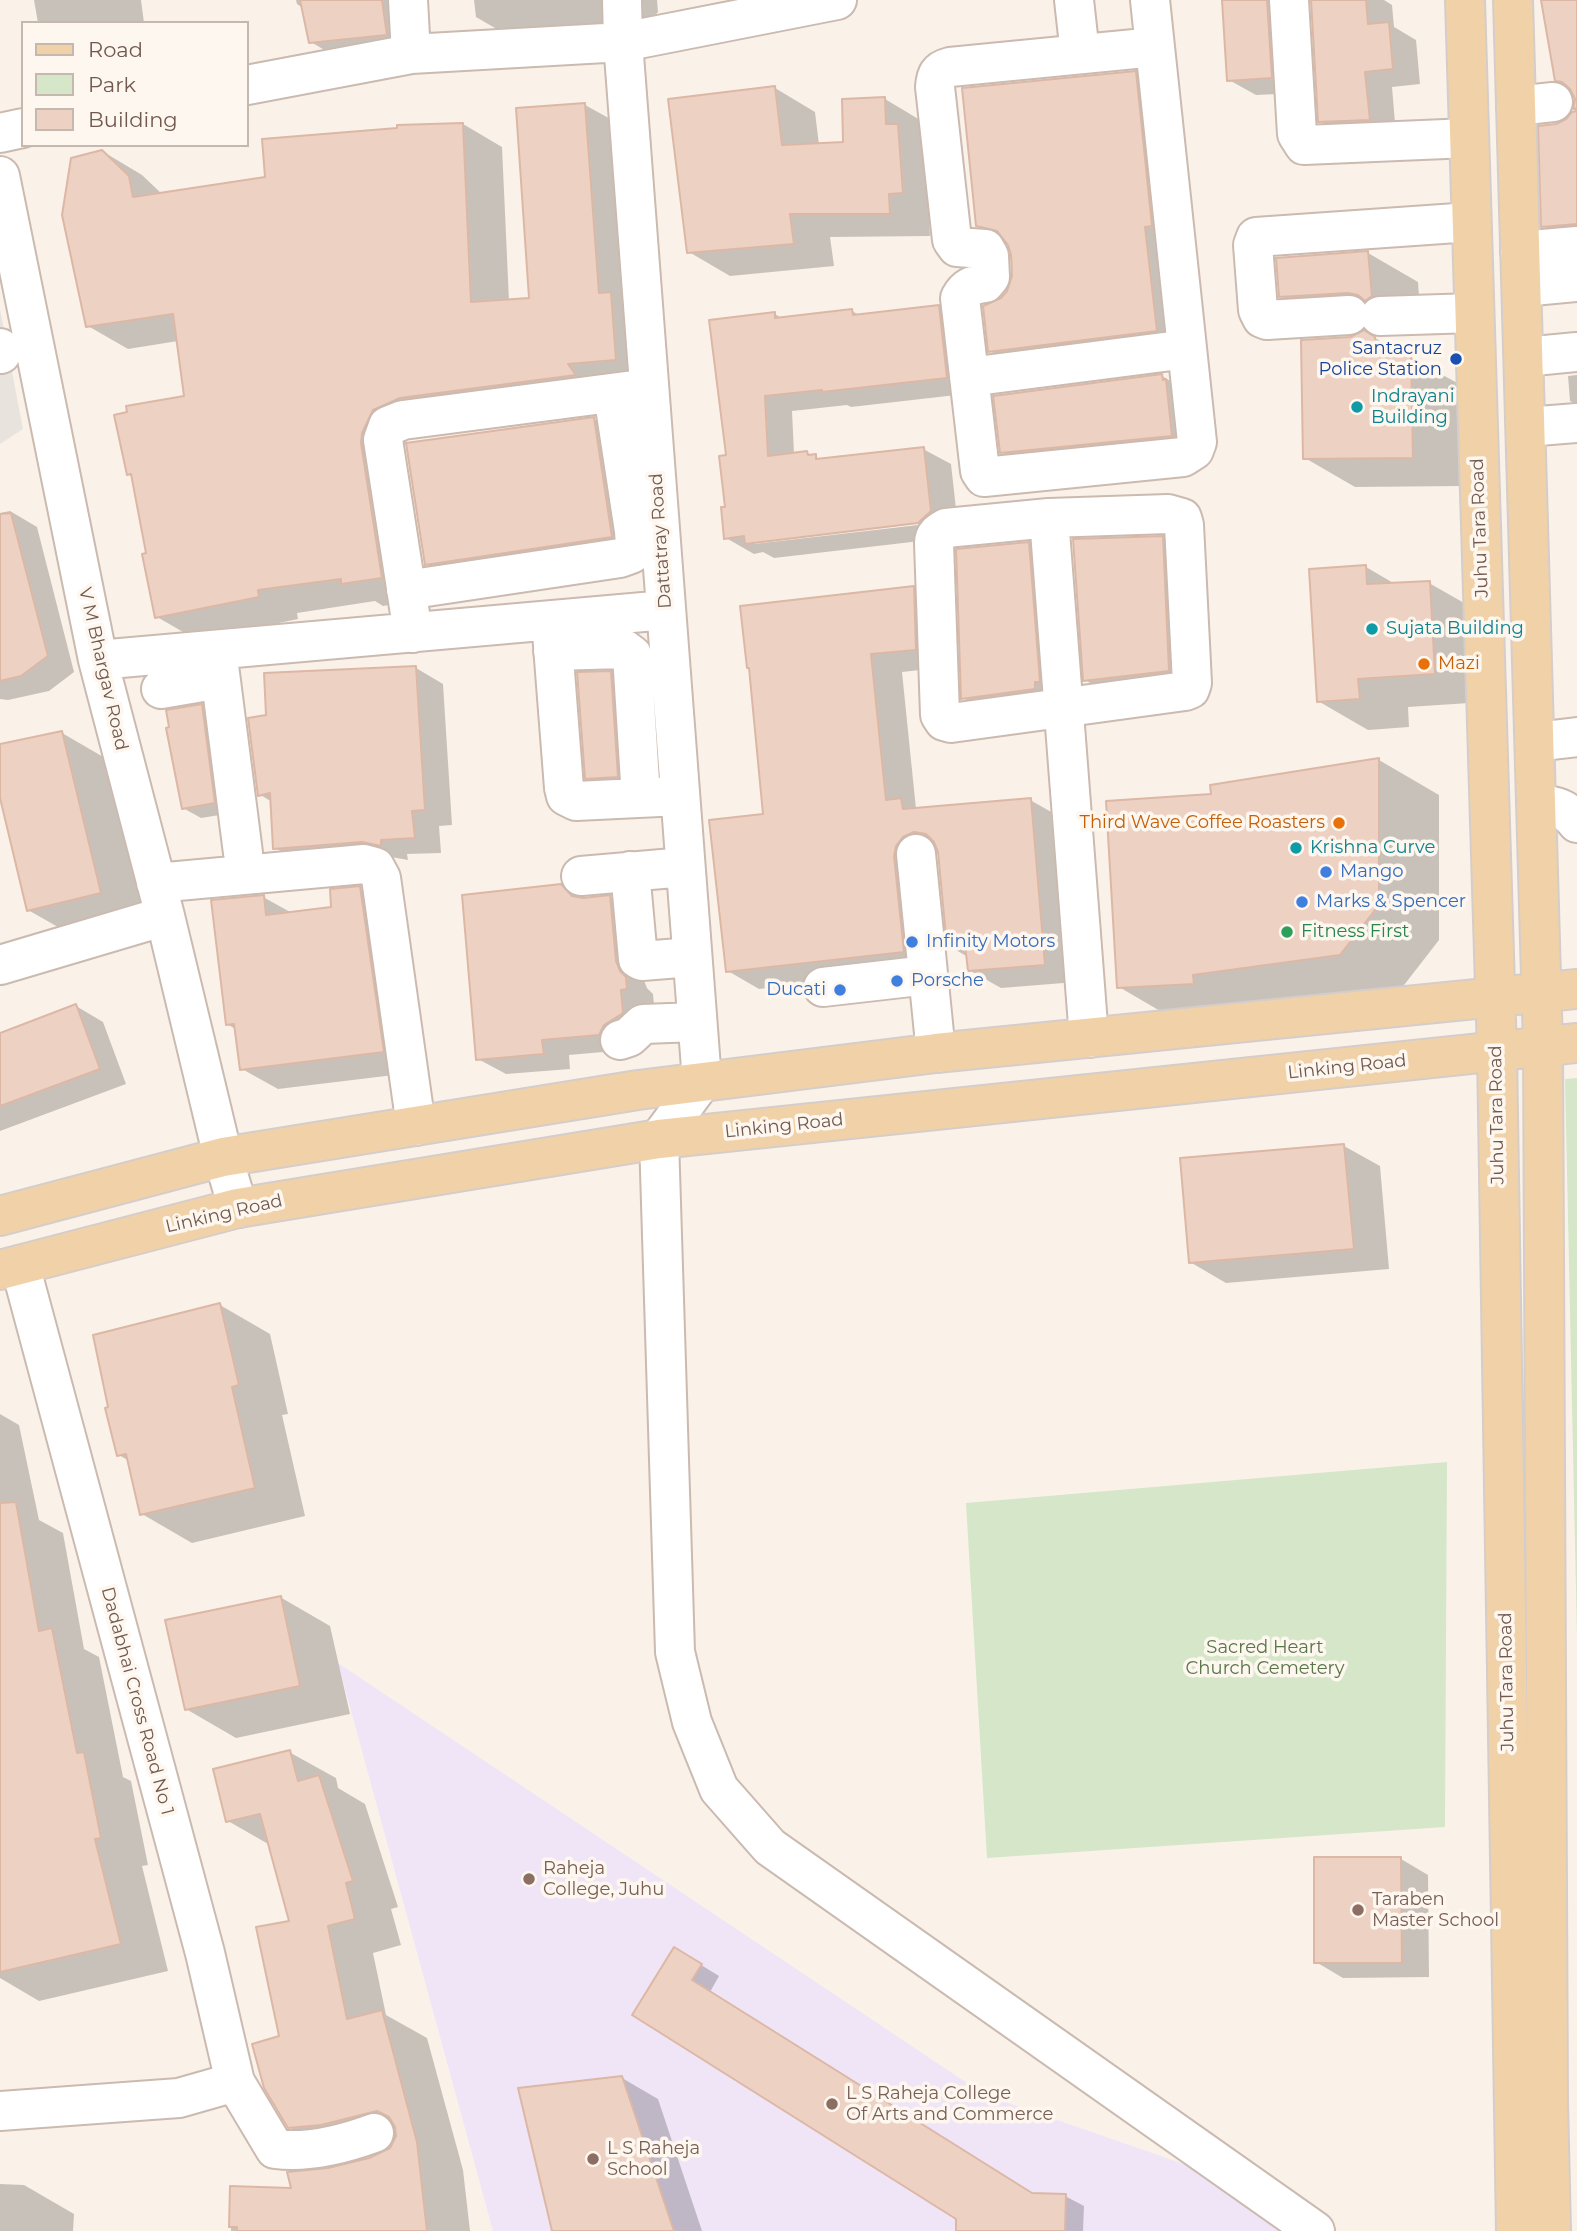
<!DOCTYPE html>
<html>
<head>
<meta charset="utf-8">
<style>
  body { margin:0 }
  #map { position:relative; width:1577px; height:2231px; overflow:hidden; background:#faf2e9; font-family:Montserrat,sans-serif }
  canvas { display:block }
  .legend { position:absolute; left:21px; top:21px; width:228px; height:126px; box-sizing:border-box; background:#fdf7ef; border:2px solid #c5b8af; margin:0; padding:9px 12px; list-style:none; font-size:21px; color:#72594f }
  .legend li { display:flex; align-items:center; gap:14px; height:35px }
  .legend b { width:35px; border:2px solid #c5b8af }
</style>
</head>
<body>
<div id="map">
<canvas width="1577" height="2231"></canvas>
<ul class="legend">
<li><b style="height:9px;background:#f1d2a8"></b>Road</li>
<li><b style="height:19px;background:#d6e6c8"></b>Park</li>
<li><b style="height:19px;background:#edd1c3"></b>Building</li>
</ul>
</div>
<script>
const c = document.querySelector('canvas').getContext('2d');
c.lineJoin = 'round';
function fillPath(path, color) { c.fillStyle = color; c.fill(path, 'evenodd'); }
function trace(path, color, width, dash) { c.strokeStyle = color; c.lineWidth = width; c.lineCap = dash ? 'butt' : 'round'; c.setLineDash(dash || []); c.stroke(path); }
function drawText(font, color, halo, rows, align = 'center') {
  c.font = font + ' Montserrat,sans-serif'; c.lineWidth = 7; c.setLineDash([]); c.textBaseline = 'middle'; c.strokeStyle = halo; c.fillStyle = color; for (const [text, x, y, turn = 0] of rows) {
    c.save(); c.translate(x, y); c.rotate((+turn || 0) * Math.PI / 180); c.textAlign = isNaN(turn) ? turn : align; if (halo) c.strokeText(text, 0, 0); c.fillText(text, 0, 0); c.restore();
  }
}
fillPath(new Path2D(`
  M0,309L23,429L0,444Z`), '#e9e3de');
fillPath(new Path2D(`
  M338,1663L985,2095L1207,2172L1286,2231H493Z`), '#efe5f7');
fillPath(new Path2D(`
  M1577,1078V1636L1565,1079Z
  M1447,1462L1445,1827L987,1858L966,1503Z`), '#d6e6c8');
fillPath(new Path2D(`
  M34,0H141L144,23H38Z
  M296,0H421L423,55L348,64L311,42L303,8L297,4Z
  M474,0H657L658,12L652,19L526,46L476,17Z
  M1223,0H1302L1299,93L1256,95L1229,80Z
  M1311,0H1384L1392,5L1394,27L1416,40L1420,84L1392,87L1396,135L1347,137L1320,121Z
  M1543,0H1577V246L1543,226L1540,127L1566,122L1574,112L1577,100L1572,88L1557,80Z
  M1135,73L1169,92L1190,349L1024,371L990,351L1002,299L1008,292L1014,276L1013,255L1009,243L978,225Z
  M775,88L815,112L819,145L845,144L885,99L925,123L943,216H929L930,236L830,237L834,266L730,276L689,252Z
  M585,105L625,127L655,382L412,433L405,444L401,466L421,600L383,606L375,601L297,613L298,619L197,640L157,617L133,477L128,474L186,397L178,341L128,349L88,326L102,151L142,175L162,194L267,179L463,124L502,147L509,301L531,300Z
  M1368,253L1418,282L1421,325L1406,322L1331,325L1281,296Z
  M938,307L966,322L974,393L851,407L847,405L792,411L794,454L807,453L823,460L923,449L951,464L958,527L946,538L774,558L763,552L754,554L726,538L728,456L775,314L783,319L852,311L861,316ZM927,520V524L754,544L751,541Z
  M1364,332L1461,385L1463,486L1355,487L1305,458L1351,339Z
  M1577,375V405L1570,401L1568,376Z
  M1162,376L1189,392L1199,451L1029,468L1002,452Z
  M594,419L630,440L648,557L462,585L426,564Z
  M10,511L37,527L74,672L49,691L8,700L0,699V513Z
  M1162,538L1190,554L1196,686L1113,696L1085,680Z
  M1029,544L1056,560L1066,697L990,713L963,698Z
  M1366,567L1395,584L1429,583L1480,612L1485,702L1408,707L1409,727L1368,730L1318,701Z
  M913,588L945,606L947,667L902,672L916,809L1030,800L1062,818L1076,982L1001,988L969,970L968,957L949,946L940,852L934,854L935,969L759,989L728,971L765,816Z
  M416,668L443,684L452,825L439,826L441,853L407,854L408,860L391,857L302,863L275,848L272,802L259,794Z
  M611,673L638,689L645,792L614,793L587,778Z
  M202,706L220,717L232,813L201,818L183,808Z
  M62,733L112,762L150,922L79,939L28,910L0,790V745Z
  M1379,760L1439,795V940L1401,989L1179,1022L1119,987L1212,796Z
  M561,886L584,899L610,897L637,913L643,978L647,988L653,994L654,1005L626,1050L569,1055L570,1069L506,1074L478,1059Z
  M360,888L396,909L419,1072L278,1089L242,1069L237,1030L227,1024L263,897L292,913L333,908Z
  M76,1006L103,1022L126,1084L0,1131V1035Z
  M1344,1146L1380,1166L1389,1269L1226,1283L1190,1262Z
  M220,1305L270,1334L288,1414L282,1415L305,1516L192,1543L142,1514L129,1461L119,1455Z
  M0,1414L19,1425L39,1520L63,1533L84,1649L99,1657L123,1777L131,1781L148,1865L142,1866L168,1971L39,2001L0,1978Z
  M280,1597L330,1626L350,1714L236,1738L186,1709Z
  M289,1752L336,1778L338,1788L365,1804L398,1907L391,1909L401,1945L373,1953L386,2015L427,2038L463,2170L470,2231H231L232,2188L294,2189L328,2170L369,2160L391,2149L394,2145L368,2151L336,2154L289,2127L281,2038L291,1922L270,1845L228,1821Z
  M1401,1859L1428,1875L1429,1977L1343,1978L1316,1962Z
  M693,1960L719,1976L710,1992L634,2015Z
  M622,2078L658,2099L702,2231H553Z
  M0,2184L24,2185L74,2214L73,2231H0Z
  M1033,2195L1065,2196L1084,2206L1083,2231H979Z`), '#0003');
const building = new Path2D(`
  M300,0H382L387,35L309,43Z
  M1222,0H1267L1272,78L1227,81Z
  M1311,0H1366L1368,24L1389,22L1393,69L1365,72L1370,120L1318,122Z
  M1541,0H1577V108L1573,109L1575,99L1570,89L1562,82L1555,81Z
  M1136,71L1152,226L1145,227L1157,331L988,352L983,306L1001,298L1007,291L1012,276L1011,255L1008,245L997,231L976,226L962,88Z
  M775,86L782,145L843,142L842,99L885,97L886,124H898L903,193L889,194L890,214H790L794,244L687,253L668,99Z
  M585,103L599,293L611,292L616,360L568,364L576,375L400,398L373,410L362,433L361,443L382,578L341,584V579L258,590L259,597L155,618L142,554L146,553L131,474L127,475L114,415L127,412L126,406L184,396L173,314L86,327L62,215L71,158L102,150L129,176L133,197L265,177L262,139L397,128V125L463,123L471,302L529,298L516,108Z
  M1577,111V224L1541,227L1538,126L1556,124L1566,119L1572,112Z
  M1368,251L1372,296L1365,301L1358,295L1348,293L1279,297L1276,258Z
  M939,305L947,378L822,392V390L765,396L768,456L807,451L808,455L816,454V459L924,447L931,511L918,523L745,544L744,536L724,539L721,507H725L719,456L726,455L709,320L775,312V318L852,309L853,315Z
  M1364,330L1375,337L1376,355L1411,354L1413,458L1303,459L1301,340L1350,337Z
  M1162,374L1163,380L1166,379L1172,436L1000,453L993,396Z
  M594,417L612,537L425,565L406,443Z
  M11,513L48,656L21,676L0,681V514Z
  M1163,536L1169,671L1083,681L1073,539Z
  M1029,542L1040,682H1035V689L961,699L956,549Z
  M1366,565L1367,584L1430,581L1435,674L1358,679L1360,699L1317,702L1309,569Z
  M914,586L916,650L871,654L886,800L901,798L903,809L1031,798L1045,965L968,971L965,945L947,947L938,852L934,842L926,834L914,832L903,837L896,846L894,856L904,952L726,972L709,820L763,814L749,668H747L740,606Z
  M416,666L425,810L412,811L415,838L381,840V846L362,842L273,849L270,793L258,796L248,718L266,715L264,673Z
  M611,671L618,777L585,779L577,672Z
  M202,704L215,803L182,809L166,728L169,727L166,710Z
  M62,731L101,893L27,911L0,798V744Z
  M1379,758V905L1340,955L1193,975L1194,984L1117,988L1106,801L1211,794L1210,785Z
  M561,884L572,896L583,898L610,895L616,961L620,971L626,977L627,989L621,990L623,1013L604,1025L599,1035L542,1040L544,1054L476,1060L462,895Z
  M360,886L384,1052L240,1070L234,1024L226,1025L211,900L264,895L266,915L331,907L330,889Z
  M76,1004L100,1069L0,1106V1033Z
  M1344,1144L1354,1249L1189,1263L1180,1158Z
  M220,1303L239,1385L232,1387L255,1488L140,1515L126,1454L117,1456L105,1408L108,1407L93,1335Z
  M16,1502L39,1631L52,1628L77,1753L84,1752L101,1838L95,1839L121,1944L0,1972V1503Z
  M281,1596L300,1686L185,1710L165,1620Z
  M290,1750L298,1781L319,1775L353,1881L346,1883L355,1919L328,1926L347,2019L382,2010L417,2142L427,2231H237V2227H229L230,2186L291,2188L287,2172L328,2168L369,2158L390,2148L396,2136L395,2127L389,2117L377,2111L321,2125L288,2128L264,2088L252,2044L279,2036L256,1927L289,1921L260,1814L226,1822L213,1769Z
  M1314,1857H1401L1402,1963H1314Z
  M674,1947L702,1964L692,1980L1032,2193L1066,2194L1065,2231H956V2219L632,2015Z
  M622,2076L674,2231H552L518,2088Z`);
fillPath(building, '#edd1c3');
trace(building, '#ddb7a5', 2);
const minor = new Path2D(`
  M408,0L411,54
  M622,0L623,42L702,1081L659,1139L675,1652L692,1722L719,1789L770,1847L1315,2231
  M1074,0L1080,54
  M1150,0L1197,442L1194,450L1183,457L984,477L980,471L960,298C966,287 972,285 985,283L990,277L989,256L985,249L957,247L952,240L935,87C936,75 938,70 950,67L1155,47
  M1289,0L1297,134L1304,145L1469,138
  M247,85L411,54L623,42L837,0
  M1516,106L1553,102
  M0,133L23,128
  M0,176L98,660L165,916L223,1157L238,1208
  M1520,251L1577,246
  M1522,287L1577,282
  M1349,315L1267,320L1262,318L1258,310L1253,245L1256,237L1471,222
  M1380,316L1474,313
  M0,348L1,354
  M1524,357L1577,352
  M969,377L1187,349
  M1526,427L1577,423
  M1168,514L1182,518L1184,525L1192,683L1190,689L1185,691L951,723L944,721L940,715L934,543C934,535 939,532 946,528L1049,518Z
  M1049,518L1089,1038
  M406,590L620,558L631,554L635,545L634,531L613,394
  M551,620L564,788L566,796L576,801L680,796
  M413,633L383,440L388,426L403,420L649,388
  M217,650L243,853
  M553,651L624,649L632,655L641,798
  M98,660L666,610
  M161,689L220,679
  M1535,742L1577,737
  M1537,803C1557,807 1564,806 1577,823
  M916,854L936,1053
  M630,871L638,959L642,961L692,957
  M581,876L685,867
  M156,883L364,864L375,867L381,878L416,1126
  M0,965L165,916
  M823,987L928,975
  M620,1040L629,1037L643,1024L697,1022
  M235,2082L275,2149C306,2153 344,2144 374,2133
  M0,2111L179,2098L235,2082L205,1953L20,1265`);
const major = new Path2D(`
  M1465,0L1497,1052L1516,2231
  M1513,0L1543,1046L1548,2101L1551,2231
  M0,1216L223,1157L638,1090L936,1053L1577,989
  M0,1270L238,1208L659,1139L1577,1043`);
trace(minor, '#cbbab0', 42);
trace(major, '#d5cdca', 42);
trace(minor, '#fff', 38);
trace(major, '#f1d2a8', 38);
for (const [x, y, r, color] of [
  [1456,359,7,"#1a4fb4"],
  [1357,407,7,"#0f9aa8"],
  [1372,629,7,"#0f9aa8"],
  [1424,664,7,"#e8710a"],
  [1339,823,7,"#e8710a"],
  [1296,848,7,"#0f9aa8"],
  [1326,872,7,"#3f7fe0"],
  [1302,902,7,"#3f7fe0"],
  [1287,932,7,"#2e9e5b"],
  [912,942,7,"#3f7fe0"],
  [897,981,7,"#3f7fe0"],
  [840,990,7,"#3f7fe0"],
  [529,1879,7,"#8d6e63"],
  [1358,1910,7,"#8d6e63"],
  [832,2104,7,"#8d6e63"],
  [593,2159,7,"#8d6e63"]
]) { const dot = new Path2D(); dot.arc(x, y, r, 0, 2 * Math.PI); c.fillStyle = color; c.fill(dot); trace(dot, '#fdf7ef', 2.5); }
drawText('18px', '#164399', '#fdf7ef', [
  ["Santacruz",1442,349],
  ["Police Station",1442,370]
], 'right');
drawText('18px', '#0d838f', '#fdf7ef', [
  ["Indrayani",1371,397],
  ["Building",1371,418],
  ["Sujata Building",1386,629],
  ["Krishna Curve",1310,848]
], 'left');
drawText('18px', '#72594f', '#fdf7ef', [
  ["Juhu Tara Road",1480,528,-92],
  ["Dattatray Road",661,541,-94],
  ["V M Bhargav Road",103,669,77],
  ["Linking Road",1347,1067,-6],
  ["Juhu Tara Road",1497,1115,-91],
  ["Linking Road",784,1126,-6],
  ["Linking Road",224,1214,-13],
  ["Juhu Tara Road",1507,1682,-91],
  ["Dadabhai Cross Road No 1",137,1701,75]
]);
drawText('18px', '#c56008', '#fdf7ef', [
  ["Mazi",1438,664],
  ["Third Wave Coffee Roasters",1325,823,"right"]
], 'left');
drawText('18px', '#366cbe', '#fdf7ef', [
  ["Mango",1340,872],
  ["Marks & Spencer",1316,902],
  ["Infinity Motors",926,942],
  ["Porsche",911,981],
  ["Ducati",826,990,"right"]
], 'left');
drawText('18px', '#27864d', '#fdf7ef', [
  ["Fitness First",1301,932]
], 'left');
drawText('18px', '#597648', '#fdf7ef', [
  ["Sacred Heart",1265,1648],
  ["Church Cemetery",1265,1669]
]);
drawText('18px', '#785e54', '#fdf7ef', [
  ["Raheja",543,1869],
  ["College, Juhu",543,1890],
  ["Taraben",1372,1900],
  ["Master School",1372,1921],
  ["L S Raheja College",846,2094],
  ["Of Arts and Commerce",846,2115],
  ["L S Raheja",607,2149],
  ["School",607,2170]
], 'left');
</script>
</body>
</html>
